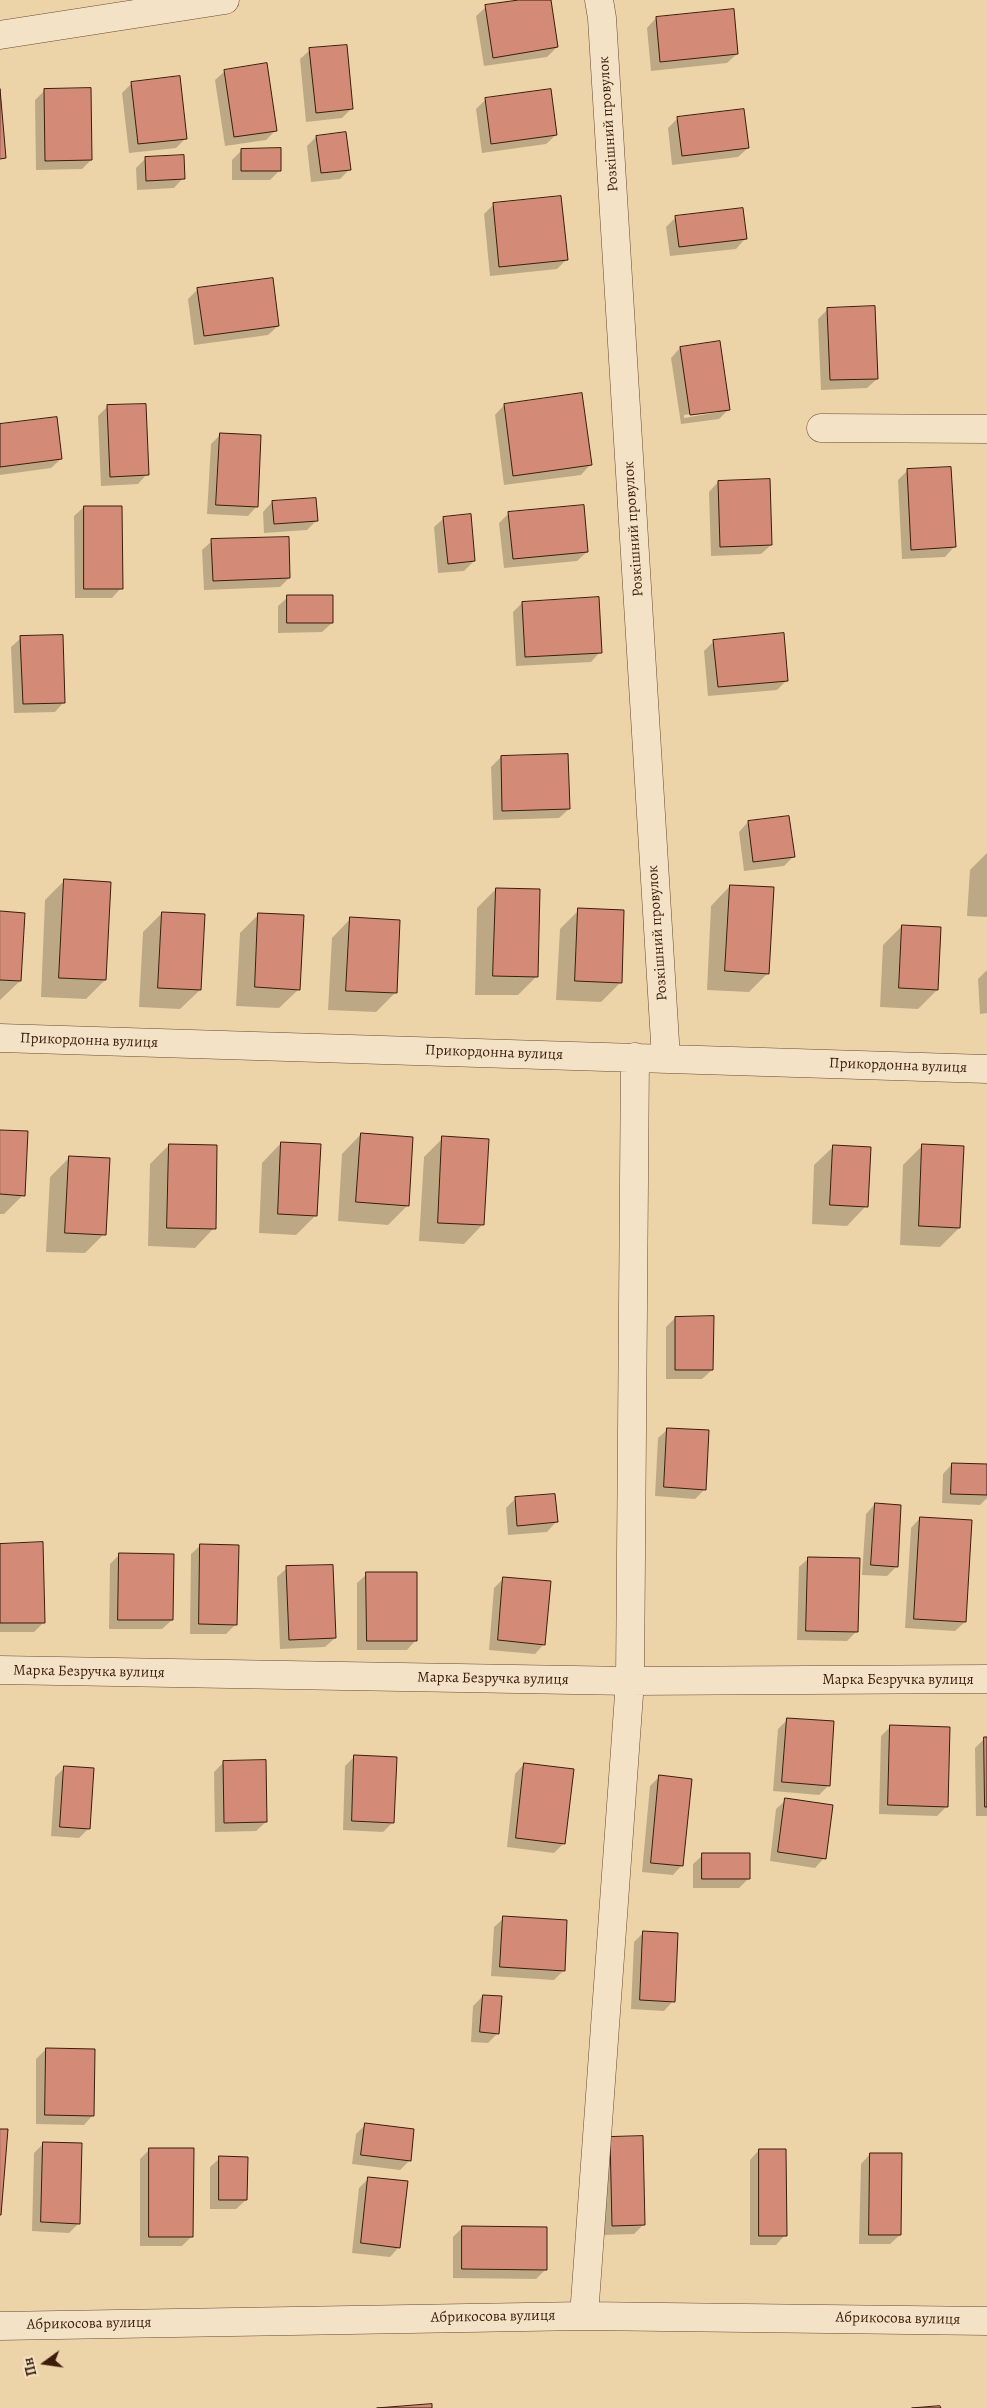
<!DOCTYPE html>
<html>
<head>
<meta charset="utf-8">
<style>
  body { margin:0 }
  #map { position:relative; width:987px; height:2408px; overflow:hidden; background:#edd3a8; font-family:Alegreya,serif }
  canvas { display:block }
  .north { position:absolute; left:20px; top:2338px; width:50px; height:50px; -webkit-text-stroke:4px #f3e2c6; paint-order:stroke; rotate:256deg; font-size:14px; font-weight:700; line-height:20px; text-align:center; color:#3b1d0a }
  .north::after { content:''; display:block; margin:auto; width:18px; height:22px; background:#3b1d0a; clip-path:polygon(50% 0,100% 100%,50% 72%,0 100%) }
</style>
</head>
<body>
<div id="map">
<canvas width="987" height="2408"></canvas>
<div class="north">Пн</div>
</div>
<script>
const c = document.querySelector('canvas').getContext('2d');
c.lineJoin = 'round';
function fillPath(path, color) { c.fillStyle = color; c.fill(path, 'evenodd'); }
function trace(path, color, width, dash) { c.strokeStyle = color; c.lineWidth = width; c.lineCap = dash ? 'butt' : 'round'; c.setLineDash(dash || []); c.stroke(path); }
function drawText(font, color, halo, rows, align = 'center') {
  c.font = font + ' Alegreya,serif'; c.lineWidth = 4; c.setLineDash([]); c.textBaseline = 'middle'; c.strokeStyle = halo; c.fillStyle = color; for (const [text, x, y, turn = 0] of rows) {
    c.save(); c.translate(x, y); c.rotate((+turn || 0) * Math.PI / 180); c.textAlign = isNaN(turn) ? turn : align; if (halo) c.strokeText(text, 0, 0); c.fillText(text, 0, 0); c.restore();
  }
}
fillPath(new Path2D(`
  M527,0H549L557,47L547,57L484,66L476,16L486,7Z
  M656,18L737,54L727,63L651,71L647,28Z
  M310,50L351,109L342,118L306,122L300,59Z
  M225,71L275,131L266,140L225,146L215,80Z
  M132,83L186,138L176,148L129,153L122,93Z
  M45,90L91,160L82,169L36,170L35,100Z
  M486,99L556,135L546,144L482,153L476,109Z
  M678,118L748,148L738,157L672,165L668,128Z
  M316,137L350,169L340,179L311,182L307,146Z
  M242,150L280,170L270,180H232V160Z
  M146,158L183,178L174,188L137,190L136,168Z
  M494,204L566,260L557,269L490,276L484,214Z
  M676,217L745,239L736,249L670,256L666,227Z
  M198,289L278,326L268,335L194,345L188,299Z
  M828,309L877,379L867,388L821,390L818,319Z
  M680,348L729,409L719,419L681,424L671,358ZM719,410V412L684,418V415Z
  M504,405L590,465L581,475L504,485L495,415Z
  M108,406L147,474L138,484L101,486L98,416Z
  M0,425L61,459L51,468L0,475Z
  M221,434L257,506L248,516L207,514L211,444Z
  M908,470L954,547L945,557L902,559L898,480Z
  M718,482L771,545L761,554L711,556L709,492Z
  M272,502L316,521L307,530L264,533L263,512Z
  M84,507L121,588L112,598H75L74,516Z
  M509,513L587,552L577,561L504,568L499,523Z
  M444,518L474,561L464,571L438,573L434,527Z
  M212,541L289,578L280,587L204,590L202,550Z
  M288,597L332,623L322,632L278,633V606Z
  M522,603L600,652L591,662L516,666L513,612Z
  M21,638L64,702L55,712L14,713L11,647Z
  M713,642L787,680L777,690L708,696L704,651Z
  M501,757L569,809L559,818L493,820L491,767Z
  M748,822L793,857L784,866L744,871L739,832Z
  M987,853V917L967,916L970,870Z
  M64,881L105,980L86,999L41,997L45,900Z
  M730,886L768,973L749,992L707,990L711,906Z
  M496,889L537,976L518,995H475L477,908Z
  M579,910L620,983L601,1002L556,1000L560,929Z
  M0,913L20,981L0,1000Z
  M162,913L200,990L180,1009L139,1007L143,932Z
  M259,914L299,989L279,1008L236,1006L240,933Z
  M351,918L395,993L376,1012L328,1010L332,938Z
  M902,926L937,990L918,1009L880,1007L883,945Z
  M987,970V1013L980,1014L978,979Z
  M0,1131L23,1195L4,1214H0Z
  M361,1134L408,1205L388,1225L338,1221L342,1154Z
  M443,1138L483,1224L464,1244L419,1241L424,1157Z
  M281,1143L316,1215L296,1235L259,1233L262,1163Z
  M169,1145L214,1228L195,1248L148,1246L150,1164Z
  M834,1146L866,1206L847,1226L812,1224L814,1165Z
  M922,1146L959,1228L940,1247L900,1245L903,1165Z
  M70,1157L104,1234L85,1253L46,1252L50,1177Z
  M675,1318L712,1370L702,1379H666V1327Z
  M668,1429L705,1489L695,1499L655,1496L658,1438Z
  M952,1464L987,1466V1498L980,1505L942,1503L943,1474Z
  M515,1499L556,1522L547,1532L508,1535L506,1508Z
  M875,1504L896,1567L887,1576L862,1575L866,1514Z
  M920,1518L965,1622L955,1631L905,1628L911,1528Z
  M0,1545L44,1622L34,1632H0Z
  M201,1545L236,1624L226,1634H190L191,1554Z
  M120,1554L172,1620L162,1629H109L110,1564Z
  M809,1558L857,1631L847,1641L797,1640L799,1567Z
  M287,1568L335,1638L325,1647L280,1649L277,1577Z
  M367,1574L416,1640L407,1650H357V1583Z
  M504,1578L544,1644L535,1654L489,1650L494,1588Z
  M788,1719L829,1785L819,1795L773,1791L778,1729Z
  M891,1726L947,1806L937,1816L879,1814L881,1736Z
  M985,1738H987V1816H976L975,1748Z
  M355,1756L393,1822L383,1832L343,1830L345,1766Z
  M224,1762L266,1822L256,1831L215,1832L214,1772Z
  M524,1764L564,1843L554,1853L507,1847L515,1774Z
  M64,1768L89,1828L79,1838L51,1836L55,1777Z
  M659,1777L682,1865L673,1875L642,1872L650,1786Z
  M786,1800L824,1858L815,1868L770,1861L776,1809Z
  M703,1855L749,1878L739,1888H693V1864Z
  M504,1918L564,1970L554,1980L491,1976L494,1927Z
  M644,1932L673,2001L664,2011L631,2009L634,1942Z
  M483,1996L497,2034L488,2043L471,2042L473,2006Z
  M46,2049L93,2115L84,2125L36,2124V2059Z
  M366,2124L410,2160L400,2170L352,2164L356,2134Z
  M611,2138L643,2225L634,2234L603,2235L601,2148Z
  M44,2143L79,2223L69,2233L32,2231L34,2153Z
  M150,2149L192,2236L182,2246H140V2159Z
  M759,2150L785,2235L776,2245H750V2160Z
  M870,2154L900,2235L890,2244H859L861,2164Z
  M220,2158L246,2200L236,2209H210V2167Z
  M369,2178L399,2247L390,2257L352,2253L359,2188Z
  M463,2227L546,2269L536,2279L453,2278V2237Z`), '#0003');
const building = new Path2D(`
  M519,0H551L558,47L493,58L485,5Z
  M734,9L738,54L660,62L656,17Z
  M347,45L353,109L316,113L309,48Z
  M267,63L277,131L234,137L224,70Z
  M180,76L187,139L138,144L131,82Z
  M91,88L92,160L45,161L44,89Z
  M0,89L6,158L0,159Z
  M551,89L557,135L491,144L485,98Z
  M744,109L749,148L682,156L677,117Z
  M346,132L351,170L321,173L316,136Z
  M281,148V171H241V149Z
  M184,155L185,179L146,181L145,157Z
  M561,196L568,260L499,267L493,203Z
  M743,208L747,239L679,247L675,216Z
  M273,278L279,326L204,336L197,288Z
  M875,306L878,379L830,380L827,308Z
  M720,341L730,410L690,415L680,347Z
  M582,393L592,465L513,476L504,404Z
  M146,404L149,475L110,477L107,405Z
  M57,417L62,459L0,467V424Z
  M220,433L261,435L258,507L216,505Z
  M951,467L956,547L911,550L907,469Z
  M770,479L772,545L720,547L718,481Z
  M316,498L318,521L274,524L272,501Z
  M584,505L588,552L513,559L508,512Z
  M84,506H122L123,589H84Z
  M471,514L475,561L448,564L443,517Z
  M289,537L290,578L213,581L211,539Z
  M287,595H333V623H287Z
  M599,597L602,653L525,657L522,602Z
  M784,633L788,681L718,687L713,640Z
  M63,635L65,703L23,704L20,636Z
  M568,754L570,809L502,811L501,756Z
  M789,816L795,857L753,862L748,821Z
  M64,879L111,882L106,980L59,978Z
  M730,885L774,887L769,974L725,971Z
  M496,888L540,889L538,977L493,976Z
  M578,908L624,910L622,983L575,981Z
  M0,911L25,913L21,981L0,980Z
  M162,912L205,914L201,990L158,988Z
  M258,913L304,915L300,990L255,987Z
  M350,917L400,920L397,993L346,991Z
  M902,925L941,927L938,990L899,988Z
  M0,1130L28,1131L25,1196L0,1194Z
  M361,1133L413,1137L409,1206L356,1202Z
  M442,1136L489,1139L484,1225L438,1223Z
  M281,1142L321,1144L317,1216L278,1214Z
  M169,1144L217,1145L216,1229L167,1228Z
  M922,1144L964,1146L960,1228L919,1226Z
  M833,1145L871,1147L868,1207L830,1205Z
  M69,1156L110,1158L106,1235L65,1233Z
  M714,1316L713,1370H675V1317Z
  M667,1428L709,1430L706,1490L664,1487Z
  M952,1463L987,1464V1495L951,1494Z
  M555,1494L558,1522L517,1526L515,1497Z
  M875,1503L901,1505L898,1567L871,1565Z
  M920,1517L972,1520L966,1622L914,1619Z
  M43,1542L45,1623H0V1544Z
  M200,1544L239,1545L237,1625L199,1624Z
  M119,1553L174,1554L173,1620H118Z
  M808,1557L860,1558L858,1632L806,1631Z
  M333,1565L336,1638L289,1640L286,1566Z
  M366,1572H417V1641H367Z
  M503,1577L551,1581L545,1645L498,1640Z
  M787,1718L834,1721L830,1786L782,1782Z
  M890,1725L950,1727L948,1807L888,1805Z
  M984,1737H987V1807H985Z
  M354,1755L397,1757L394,1823L352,1821Z
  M266,1760L267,1822L224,1823L223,1761Z
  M524,1763L574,1769L565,1844L516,1838Z
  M64,1766L94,1768L90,1829L60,1827Z
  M659,1775L692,1779L683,1866L651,1863Z
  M785,1798L833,1805L826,1859L778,1852Z
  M702,1853H750V1879H702Z
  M503,1916L567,1920L565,1971L500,1967Z
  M643,1931L678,1933L675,2002L640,2000Z
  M483,1995L502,1996L499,2034L480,2032Z
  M46,2048L95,2049L94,2116L45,2115Z
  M365,2123L414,2129L411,2161L361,2155Z
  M0,2129H8L1,2215H0Z
  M643,2136L645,2225L612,2226L610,2137Z
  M43,2142L82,2143L80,2224L41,2222Z
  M149,2148H194L193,2237H149Z
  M759,2149H786L787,2236H759Z
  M870,2153H902L901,2235H869Z
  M219,2156L248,2157L247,2200H219Z
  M368,2177L408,2181L400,2248L361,2243Z
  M462,2226L547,2227V2270L462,2269Z
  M432,2404V2408H377Z
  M940,2406L941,2408H912Z`);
fillPath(building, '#d38b78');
trace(building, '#3b1d0a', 1);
const minor = new Path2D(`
  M599,0L602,18L666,1058
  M0,35L225,0
  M821,428L987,429
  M0,1038L987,1069
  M0,1670L630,1681L987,1679
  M584,2316L630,1681L635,1057
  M0,2326L584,2316L987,2321`);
trace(minor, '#684a32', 29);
trace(minor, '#f3e2c6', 28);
drawText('15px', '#3b1d0a', '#f3e2c6', [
  ["Розкішний провулок",609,124,-94],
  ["Розкішний провулок",634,529,-94],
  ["Розкішний провулок",658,933,-94],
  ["Прикордонна вулиця",89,1041,2],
  ["Прикордонна вулиця",494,1053,2],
  ["Прикордонна вулиця",898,1066,2],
  ["Марка Безручка вулиця",89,1672,1],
  ["Марка Безручка вулиця",493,1679,1],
  ["Марка Безручка вулиця",898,1680],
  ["Абрикосова вулиця",493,2317,-1],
  ["Абрикосова вулиця",898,2319,1],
  ["Абрикосова вулиця",89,2324,-1]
]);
</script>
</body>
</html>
